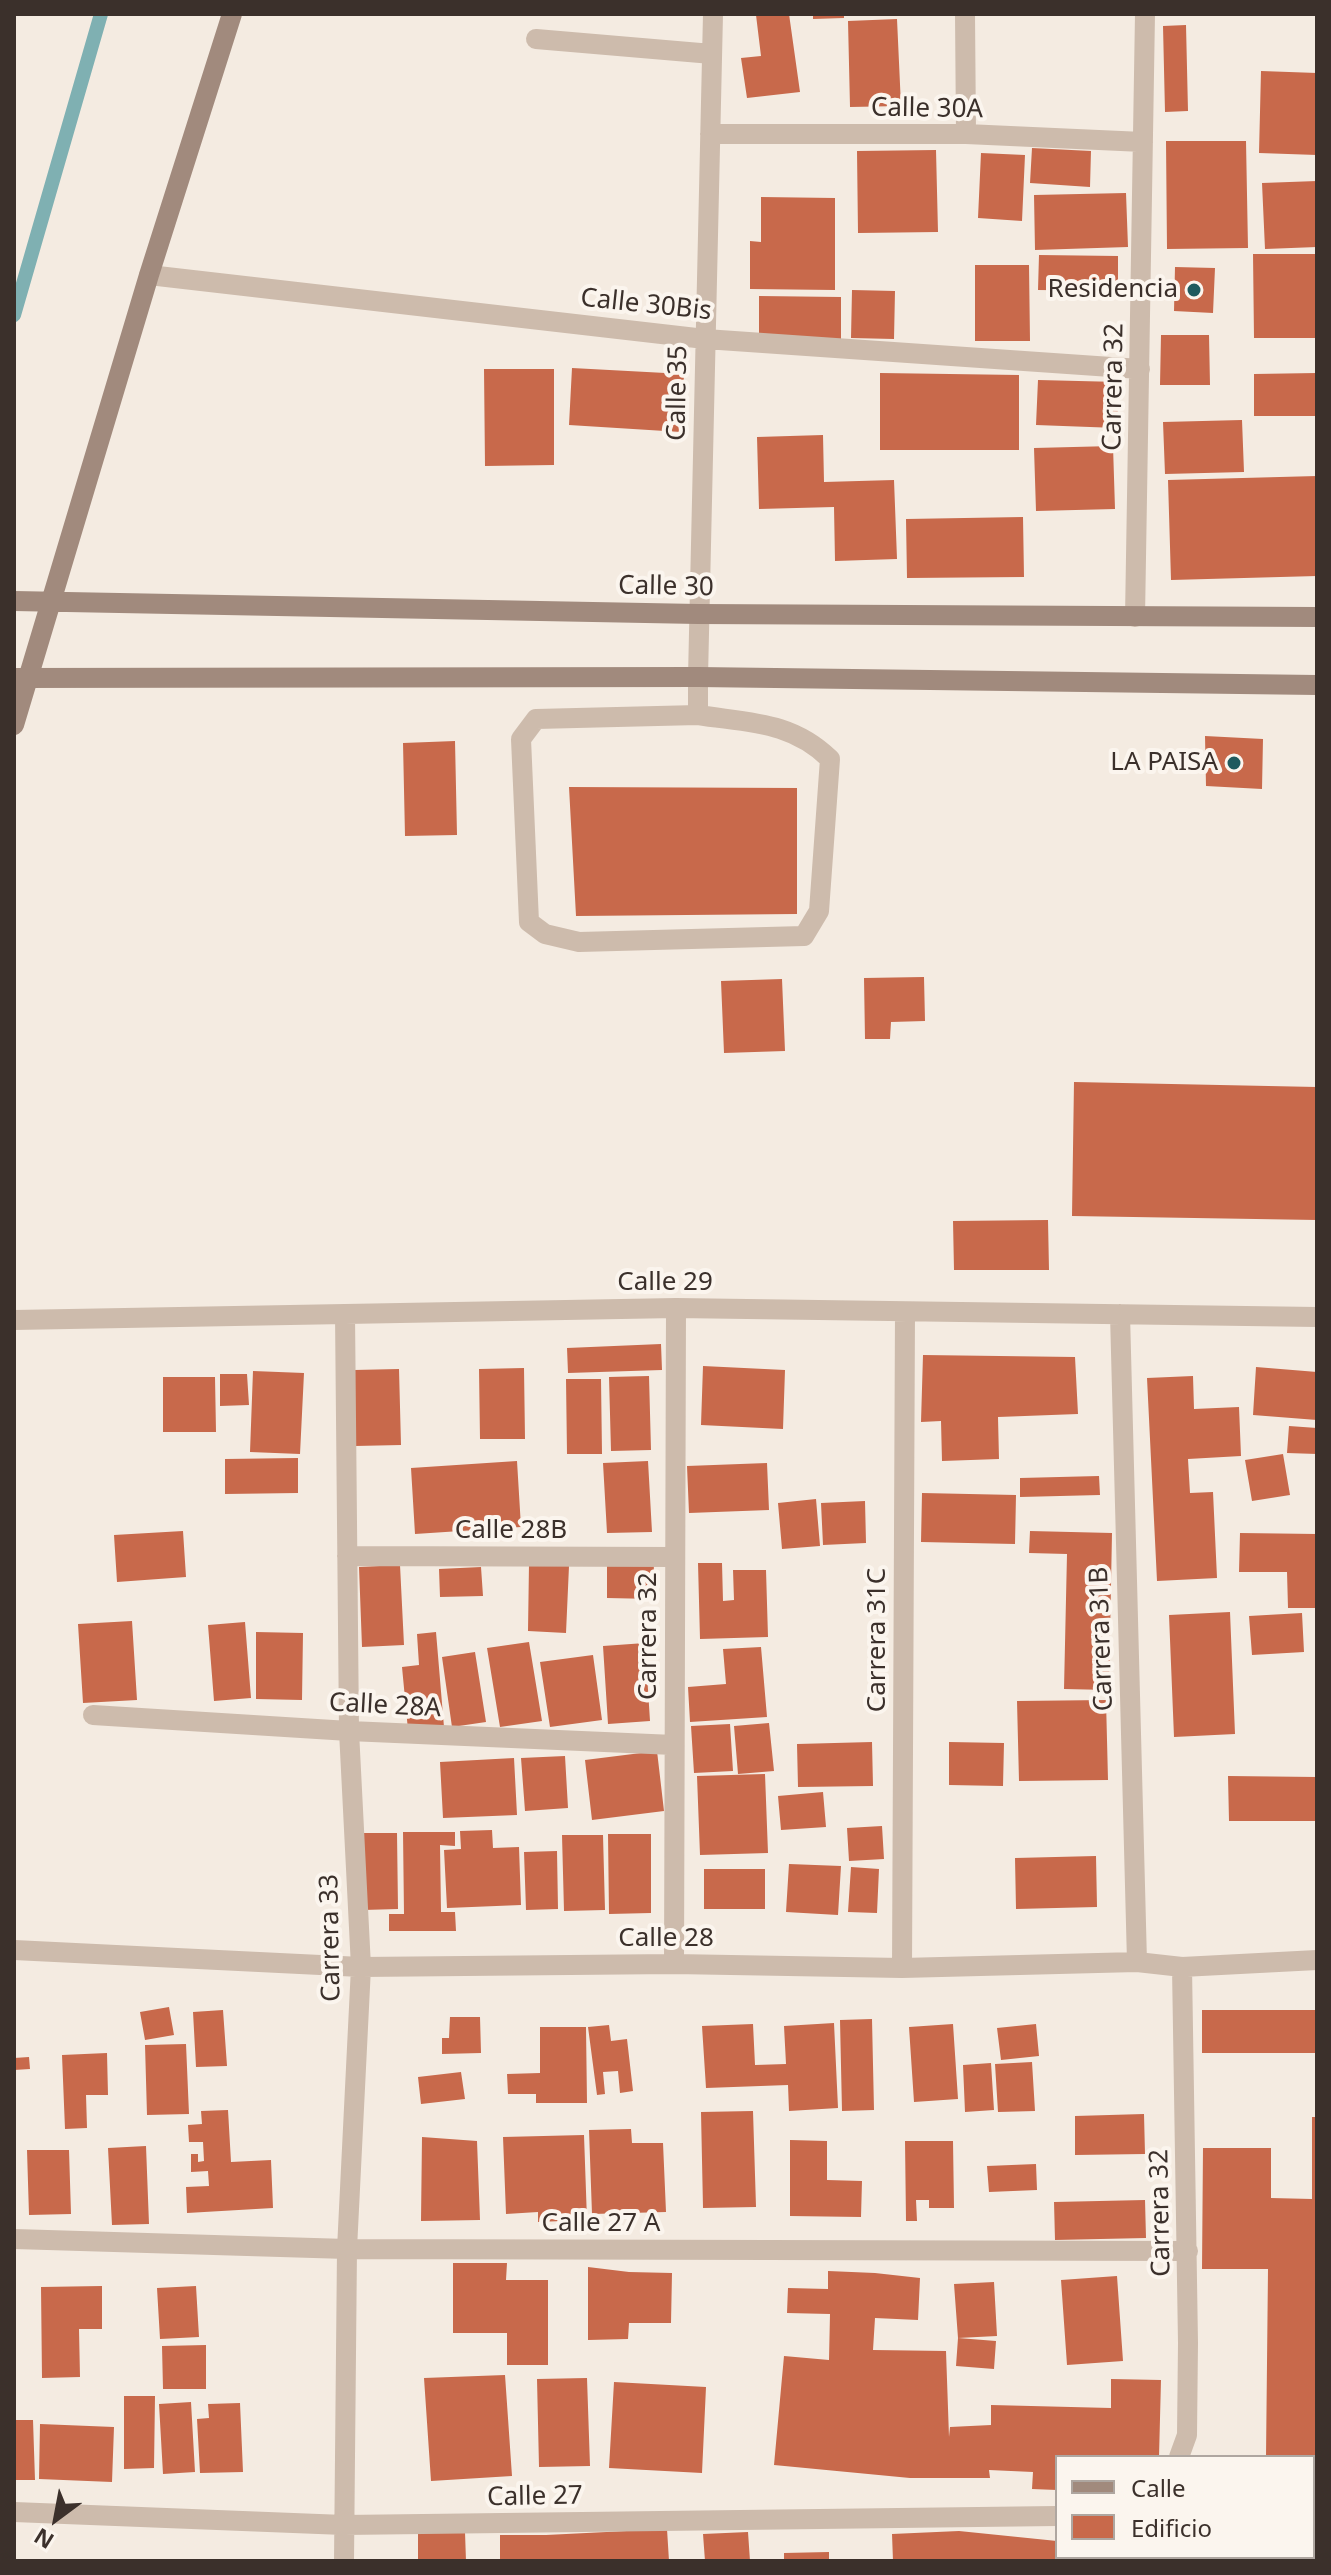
<!DOCTYPE html>
<html>
<head>
<meta charset="utf-8">
<style>
  body { margin:0 }
  #map { position:relative; width:1331px; height:2575px; overflow:hidden; background:#f4ebe1; font-family:"Noto Sans",sans-serif }
  canvas { display:block }
  .frame { position:absolute; inset:0; border:16px solid #3b302b; pointer-events:none }
  .legend { position:absolute; left:1055px; top:2455px; width:260px; height:104px; box-sizing:border-box; background:#fbf5ee; border:2px solid #aea6a0; margin:0; padding:10px 14px; list-style:none; font-size:24px; color:#3b302b }
  .legend li { display:flex; align-items:center; gap:16px; height:40px }
  .legend b { width:40px; border:2px solid #aea6a0 }
  .north { position:absolute; left:16px; top:2479px; width:80px; height:80px; -webkit-text-stroke:6px #fbf5ee; paint-order:stroke; rotate:212deg; font-size:22px; font-weight:700; line-height:32px; text-align:center; color:#3b302b }
  .north::after { content:''; display:block; margin:auto; width:28px; height:36px; background:#3b302b; clip-path:polygon(50% 0,100% 100%,50% 72%,0 100%) }
</style>
</head>
<body>
<div id="map">
<canvas width="1331" height="2575"></canvas>
<div class="frame"></div>
<ul class="legend">
<li><b style="height:10px;background:#a18a7d"></b>Calle</li>
<li><b style="height:22px;background:#c8694b"></b>Edificio</li>
</ul>
<div class="north">N</div>
</div>
<script>
const c = document.querySelector('canvas').getContext('2d');
c.lineJoin = 'round';
function trace(path, color, width, dash) { c.strokeStyle = color; c.lineWidth = width; c.lineCap = dash ? 'butt' : 'round'; c.setLineDash(dash || []); c.stroke(path); }
function fillPath(path, color) { c.fillStyle = color; c.fill(path, 'evenodd'); }
function drawText(font, color, halo, rows, align = 'center') {
  c.font = font + ' "Noto Sans",sans-serif'; c.lineWidth = 8; c.setLineDash([]); c.textBaseline = 'middle'; c.strokeStyle = halo; c.fillStyle = color; for (const [text, x, y, turn = 0] of rows) {
    c.save(); c.translate(x, y); c.rotate((+turn || 0) * Math.PI / 180); c.textAlign = isNaN(turn) ? turn : align; if (halo) c.strokeText(text, 0, 0); c.fillText(text, 0, 0); c.restore();
  }
}
trace(new Path2D(`
  M14,315L101,14`), '#7fb0b2', 14);
fillPath(new Path2D(`
  M768,14H789L800,92L747,98L741,58L761,56L756,15Z
  M813,14H844V18L813,19Z
  M897,19L901,106L850,107L848,21Z
  M1186,25L1188,111L1165,112L1163,26Z
  M1261,71L1317,73V155L1259,153Z
  M1166,141H1246L1248,248L1167,249Z
  M1032,148L1091,151L1090,187L1030,183Z
  M936,150L938,232L858,233L857,151Z
  M981,153L1025,155L1022,221L978,218Z
  M1317,181V247L1265,249L1262,183Z
  M1126,193L1128,247L1035,250L1034,195Z
  M761,197L835,198V290L750,289V241L761,242Z
  M1253,254H1317V338H1254Z
  M1039,255L1118,256V291L1038,290Z
  M975,265H1029L1030,341H975Z
  M1175,267L1215,268L1213,313L1174,311Z
  M852,290L895,291L894,339L851,338Z
  M759,296L841,297V341L759,340Z
  M1161,335H1209L1210,385H1160Z
  M572,368L684,374L681,432L569,425Z
  M484,369H554V465L485,466Z
  M880,373L1019,375V450H880Z
  M1317,373V416H1254V374Z
  M1038,380L1119,382L1117,428L1036,425Z
  M1242,420L1244,472L1165,474L1163,422Z
  M823,435L824,482L894,480L897,559L835,561L834,507L759,509L757,437Z
  M1113,446L1115,509L1036,511L1034,448Z
  M1317,476V576L1171,580L1168,480Z
  M1023,517L1024,577L907,578L906,519Z
  M1205,736L1263,739L1262,789L1206,786Z
  M455,741L457,835L405,836L403,743Z
  M569,787L797,788V914L576,916Z
  M924,977L925,1021L891,1022L890,1039H865L864,978Z
  M782,979L785,1051L724,1053L721,981Z
  M1074,1082L1317,1087V1220L1072,1216Z
  M1048,1220L1049,1270H954L953,1221Z
  M661,1344L662,1370L568,1373L567,1348Z
  M923,1355L1075,1357L1078,1414L998,1417L999,1459L942,1461L941,1421L921,1422Z
  M703,1366L785,1370L783,1429L701,1425Z
  M1256,1367L1317,1372V1420L1253,1415Z
  M524,1368L525,1439H480L479,1369Z
  M399,1369L401,1445L355,1446L354,1370Z
  M253,1371L304,1373L300,1454L250,1452Z
  M220,1374H247L249,1405L220,1406Z
  M649,1376L651,1450L611,1451L609,1377Z
  M1193,1376L1194,1409L1239,1407L1241,1456L1188,1459L1190,1493L1213,1492L1217,1578L1157,1581L1147,1378Z
  M163,1377H215L216,1432H163Z
  M566,1379H601L602,1454H567Z
  M1289,1426L1317,1428V1454L1287,1453Z
  M1283,1454L1290,1495L1252,1501L1245,1460Z
  M298,1458V1493L225,1494V1459Z
  M517,1461L521,1527L415,1534L411,1468Z
  M648,1461L652,1532L607,1533L603,1463Z
  M767,1463L769,1510L689,1513L687,1466Z
  M1099,1476L1100,1495L1020,1497V1478Z
  M922,1493L1016,1495L1015,1544L921,1542Z
  M816,1499L820,1546L782,1549L778,1503Z
  M865,1501L866,1543L823,1545L821,1503Z
  M183,1531L186,1577L117,1582L114,1535Z
  M1030,1531L1112,1533L1109,1690L1064,1689L1067,1554L1029,1553Z
  M1240,1533L1317,1534V1608H1288L1287,1572H1239Z
  M607,1560L654,1561L653,1599L607,1598Z
  M698,1563H722L723,1601L734,1600L733,1570H766L768,1637L700,1639Z
  M529,1564L569,1566L566,1633L528,1631Z
  M400,1565L404,1645L362,1647L359,1567Z
  M481,1567L483,1596L440,1597L439,1569Z
  M1230,1612L1235,1734L1174,1737L1169,1615Z
  M1302,1613L1304,1652L1252,1655L1249,1616Z
  M132,1621L137,1700L83,1703L78,1624Z
  M245,1622L251,1698L214,1701L208,1625Z
  M256,1632L303,1633L302,1700L256,1699Z
  M436,1632L444,1727L408,1730L402,1667L419,1665L417,1634Z
  M529,1642L542,1721L500,1727L487,1648Z
  M645,1643L650,1721L608,1724L603,1646Z
  M761,1647L767,1717L690,1722L688,1687L726,1684L723,1649Z
  M475,1652L486,1722L452,1727L442,1657Z
  M593,1655L602,1720L550,1727L540,1662Z
  M1106,1700L1108,1780L1019,1781L1017,1701Z
  M769,1723L774,1771L738,1774L734,1726Z
  M730,1724L733,1771L694,1773L691,1726Z
  M872,1742L873,1786L798,1787L797,1744Z
  M949,1742L1004,1743L1003,1786L949,1785Z
  M657,1751L664,1811L592,1820L585,1760Z
  M565,1756L568,1808L525,1811L521,1758Z
  M514,1758L517,1815L443,1818L440,1762Z
  M765,1774L768,1853L700,1855L697,1776Z
  M1228,1776L1317,1777V1821H1229Z
  M823,1792L826,1827L781,1830L778,1796Z
  M882,1826L884,1859L849,1861L847,1828Z
  M492,1830L493,1848L519,1847L521,1905L447,1908L444,1850L461,1849L460,1831Z
  M403,1832H455V1846L440,1845L441,1912H455L456,1931H389V1914H404Z
  M362,1833H397L398,1909L363,1910Z
  M608,1834H651V1913L609,1914Z
  M562,1835H603L605,1910L564,1911Z
  M557,1851L558,1909L526,1910L524,1852Z
  M1096,1856L1097,1907L1016,1909L1015,1858Z
  M789,1864L841,1866L838,1915L786,1912Z
  M851,1867L879,1869L877,1913L848,1912Z
  M704,1869H765V1909H704Z
  M169,2007L174,2035L145,2040L140,2012Z
  M223,2010L227,2066L196,2067L193,2012Z
  M1202,2010H1317V2053H1202Z
  M450,2017H480L481,2053L442,2054V2038H449Z
  M872,2019L874,2110L842,2111L840,2020Z
  M834,2023L838,2108L789,2111L788,2085L706,2088L702,2026L753,2024L755,2065L786,2064L784,2026Z
  M953,2024L958,2099L914,2102L909,2027Z
  M1036,2024L1039,2056L1001,2060L997,2028Z
  M609,2025L611,2041L627,2039L633,2091L620,2093L618,2071L603,2072L605,2094L597,2095L588,2027Z
  M540,2027H586L587,2103H536V2094H508L507,2074L540,2073Z
  M186,2044L189,2114L147,2115L145,2045Z
  M107,2053L108,2095H86L87,2128L65,2129L62,2055Z
  M29,2057L30,2069L14,2070V2058Z
  M1032,2062L1035,2111L998,2112L995,2064Z
  M991,2063L994,2110L965,2112L963,2065Z
  M461,2072L465,2099L421,2104L418,2077Z
  M228,2110L231,2162L271,2160L273,2208L187,2213L186,2187L209,2186L208,2171L191,2172V2154H198V2162L204,2161L203,2142H189L188,2125L202,2124L201,2111Z
  M753,2111L756,2207L703,2208L701,2112Z
  M1144,2114L1145,2154L1075,2155V2116Z
  M1312,2117H1317V2561H1202L1201,2557H1313V2457H1266L1268,2269H1202L1203,2148H1271V2198L1312,2199Z
  M631,2129L632,2143H663L666,2212L592,2214L589,2130Z
  M584,2135L587,2220L538,2222V2212L506,2214L503,2137Z
  M422,2137L477,2141L480,2220L421,2221Z
  M790,2140L827,2141V2180L862,2181L861,2217L790,2216Z
  M905,2141H953L954,2208H929V2200H916L917,2221H906Z
  M146,2146L149,2224L112,2225L108,2148Z
  M27,2150H69L71,2214L29,2215Z
  M1036,2164L1037,2190L989,2192L987,2166Z
  M1145,2200L1146,2238L1055,2240L1054,2202Z
  M453,2263H507L506,2280H548V2365H507V2333H453Z
  M588,2267L629,2272L672,2273L671,2323H629L628,2339L588,2340Z
  M828,2271L875,2273L920,2278L918,2320L875,2318L873,2350L946,2351L949,2437L950,2427L991,2425V2405L1111,2408V2379L1161,2380L1159,2457H1057V2490L1032,2489L1033,2472L989,2470L990,2478H910L774,2465L784,2356L829,2360L830,2314L787,2313L788,2288L828,2289Z
  M1117,2276L1123,2361L1067,2365L1061,2280Z
  M994,2282L997,2336L958,2338L996,2341L994,2369L956,2366L958,2338L954,2284Z
  M102,2286V2329H79L80,2377L42,2378L41,2287Z
  M196,2286L199,2337L160,2339L157,2288Z
  M206,2345V2389H163L162,2346Z
  M505,2375L512,2476L431,2481L424,2378Z
  M587,2378L590,2466L539,2467L537,2379Z
  M614,2382L706,2387L702,2473L609,2468Z
  M124,2396H155L154,2468L124,2469Z
  M191,2402L195,2472L163,2474L159,2404Z
  M240,2403L243,2472L200,2473L197,2419L209,2418L208,2404Z
  M14,2420H33L35,2480H14Z
  M40,2424L114,2427L112,2482L39,2479Z
  M667,2529L669,2561H500V2535H546Z
  M418,2531L465,2532L466,2561H418Z
  M959,2531L1057,2541V2557H1102V2561H893L892,2534Z
  M748,2532L750,2561H705L703,2534Z
  M829,2552V2561H784V2553Z`), '#c8694b');
trace(new Path2D(`
  M698,677V715
  M698,715C749,723 791,721 830,759L819,911L804,936L579,942L545,934L529,922L521,739L536,719Z`), '#cdbbac', 20);
trace(new Path2D(`
  M965,14L966,134
  M536,39L712,54
  M710,134H966L1143,142
  M149,275L705,339L1140,369
  M1135,617L1145,14
  M698,677L713,14
  M1120,1314L1137,1962
  M14,1320L676,1308L1317,1317
  M347,1556L675,1557
  M93,1715L349,1731L674,1745
  M14,1950L361,1967L674,1964L902,1968L1137,1962L1182,1967L1317,1960
  M674,1964L676,1308
  M902,1968L905,1312
  M14,2239L347,2249L1188,2251
  M1179,2457L1187,2435L1188,2343L1182,1967
  M14,2512L344,2525L1057,2516
  M344,2561L347,2249L361,1967L349,1731L345,1314
  M1156,2561V2557`), '#cdbbac', 20);
trace(new Path2D(`
  M14,601L698,614L1317,617
  M14,678L698,677L1317,685
  M14,725L149,275L232,14`), '#a18a7d', 20);
for (const [x, y, r, color] of [
  [1194,290,8,"#1f5a5e"],
  [1234,763,8,"#1f5a5e"]
]) { const dot = new Path2D(); dot.arc(x, y, r, 0, 2 * Math.PI); c.fillStyle = color; c.fill(dot); trace(dot, '#fbf5ee', 3); }
drawText('26px', '#3b302b', '#fbf5ee', [
  ["Calle 30A",927,109,1],
  ["Calle 30Bis",646,305,6],
  ["Carrera 32",1114,387,-89],
  ["Calle 35",678,393,-89],
  ["Calle 30",666,587,1],
  ["Calle 29",665,1283],
  ["Calle 28B",511,1531],
  ["Carrera 32",649,1636,-90],
  ["Carrera 31B",1102,1639,-92],
  ["Carrera 31C",878,1640,-90],
  ["Calle 28A",385,1706,3],
  ["Carrera 33",331,1938,-91],
  ["Calle 28",666,1939],
  ["Carrera 32",1161,2213,-91],
  ["Calle 27 A",601,2224],
  ["Calle 27",535,2497,-1]
]);
drawText('26px', '#3b302b', '#fbf5ee', [
  ["Residencia",1178,290],
  ["LA PAISA",1218,763]
], 'right');
</script>
</body>
</html>
